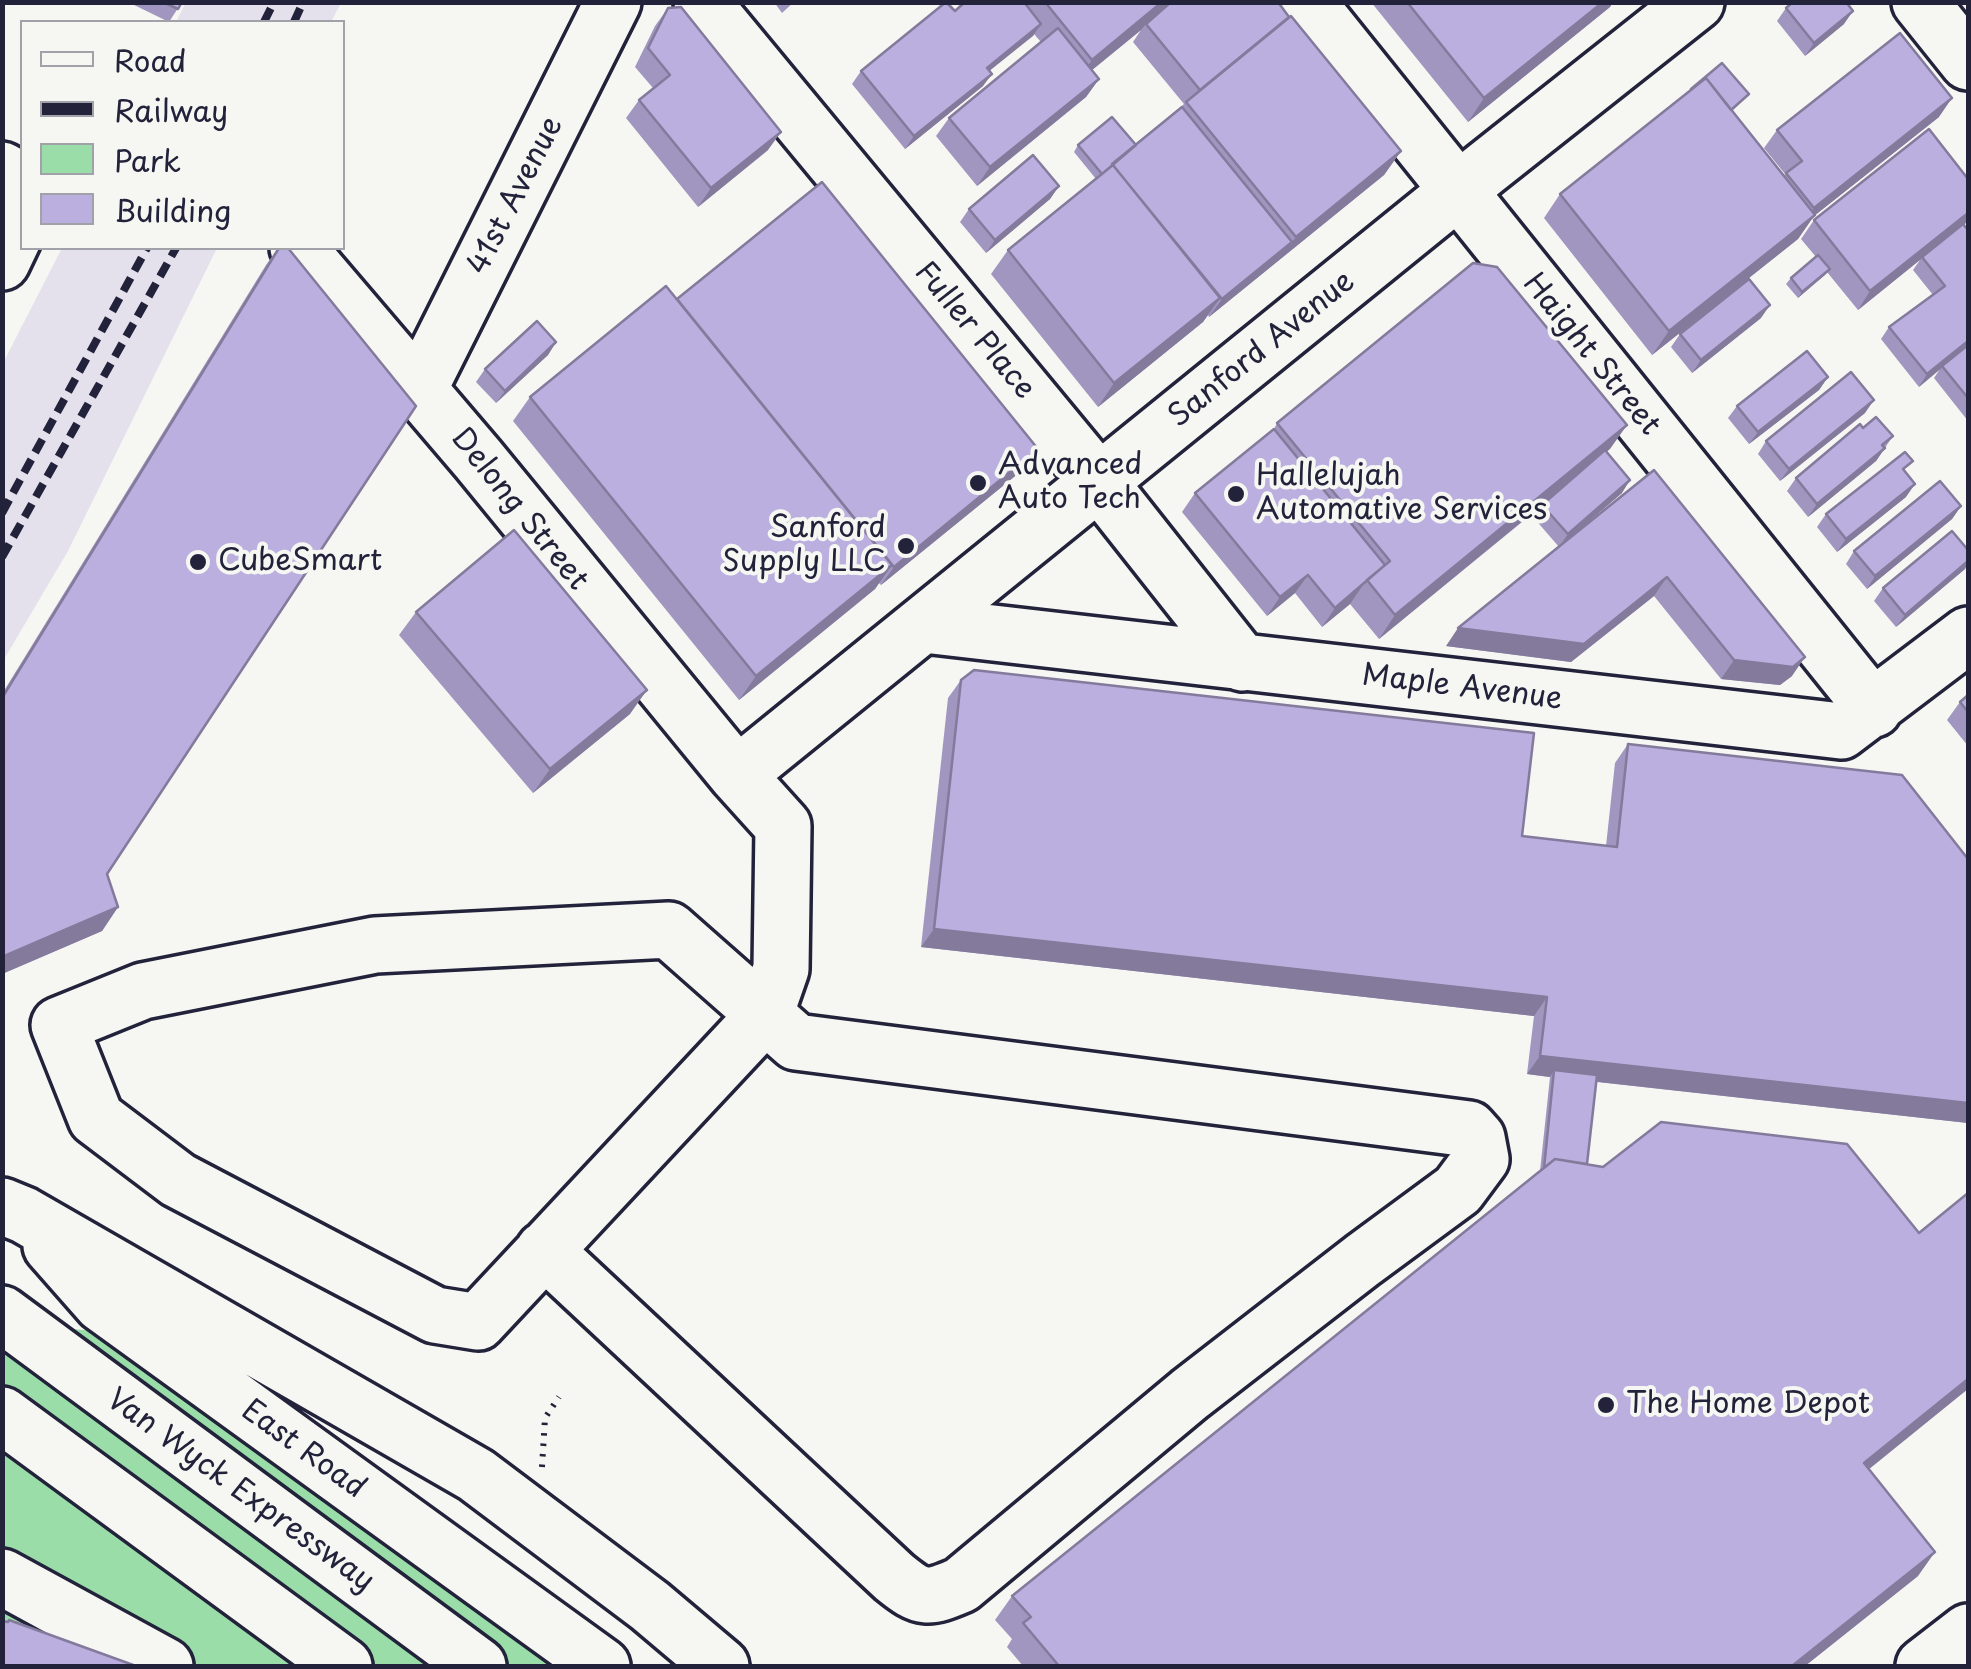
<!DOCTYPE html>
<html>
<head>
<meta charset="utf-8">
<style>
  body { margin:0 }
  #map { position:relative; width:1971px; height:1669px; overflow:hidden; background:#f6f6f2; font-family:"Playpen Sans",sans-serif }
  canvas { display:block }
  .frame { position:absolute; inset:0; border:5px solid #22223b; pointer-events:none }
  .legend { position:absolute; left:20px; top:20px; width:325px; height:230px; box-sizing:border-box; background:#f6f6f2; border:2px solid #a1a1a9; margin:0; padding:12px 18px; list-style:none; font-size:30px; color:#22223b }
  .legend li { display:flex; align-items:center; gap:20px; height:50px }
  .legend b { width:50px; border:2px solid #a1a1a9 }
</style>
</head>
<body>
<div id="map">
<canvas width="1971" height="1669"></canvas>
<div class="frame"></div>
<ul class="legend">
<li><b style="height:12px;background:#f6f6f2"></b>Road</li>
<li><b style="height:12px;background:#22223b"></b>Railway</li>
<li><b style="height:28px;background:#9adda9"></b>Park</li>
<li><b style="height:28px;background:#bbafdf"></b>Building</li>
</ul>
</div>
<script>
const c = document.querySelector('canvas').getContext('2d');
c.lineJoin = 'round';
function fillPath(path, color) { c.fillStyle = color; c.fill(path, 'evenodd'); }
function trace(path, color, width, dash) { c.strokeStyle = color; c.lineWidth = width; c.lineCap = dash ? 'butt' : 'round'; c.setLineDash(dash || []); c.stroke(path); }
function drawText(font, color, halo, rows, align = 'center') {
  c.font = font + ' "Playpen Sans",sans-serif'; c.lineWidth = 8; c.setLineDash([]); c.textBaseline = 'middle'; c.strokeStyle = halo; c.fillStyle = color; for (const [text, x, y, turn = 0] of rows) {
    c.save(); c.translate(x, y); c.rotate((+turn || 0) * Math.PI / 180); c.textAlign = isNaN(turn) ? turn : align; if (halo) c.strokeText(text, 0, 0); c.fillText(text, 0, 0); c.restore();
  }
}
fillPath(new Path2D(`
  M186,2H341V3L331,22H176Z
  M62,248H217L68,551L3,661V363Z`), '#e4e1ec');
fillPath(new Path2D(`
  M2,1322L94,1331L573,1666H3Z`), '#9adda9');
const minor = new Path2D(`
  M702,2L1099,482L1242,663
  M1307,2L1874,709
  M2,170L22,181
  M298,248L478,459L737,775L783,826L781,969L765,1015L478,1322L435,1315L178,1180L96,1118L59,1025L143,991L375,945L669,930L796,1042L1469,1129L1477,1138L1481,1159L1458,1190L1363,1260L1190,1394L961,1585C928,1599 922,1600 894,1577L544,1250
  M2,262L22,220
  M419,389L613,2
  M924,625L1841,731L1968,635
  M737,775L1485,169L1696,2
  M2,1206L24,1215L476,1475L650,1606L721,1666
  M51,1246L102,1304L602,1666
  M2,1577L165,1666
  M1924,1666L1968,1632`);
const major = new Path2D(`
  M1920,2L1968,62`);
const highway = new Path2D(`
  M2,1314L478,1666
  M2,1415L344,1666`);
trace(minor, '#22223b', 62);
trace(major, '#22223b', 62);
trace(highway, '#22223b', 62);
trace(new Path2D(`
  M542,1467L545,1418L559,1397`), '#22223b', 6, [2.5, 8]);
trace(minor, '#f6f6f2', 55);
trace(major, '#f6f6f2', 55);
trace(highway, '#f6f6f2', 55);
trace(new Path2D(`
  M264,22L274,2
  M294,22L303,2
  M2,513L147,248
  M2,557L176,248`), '#22223b', 8, [15, 8]);
fillPath(new Path2D(`
  M128,2H182L169,22Z
  M774,2H794L782,13Z
  M965,2H1278L1401,151L1384,175L1209,317L1208,315L1203,322L1098,407L991,274L1008,250L1096,179L1074,152L1078,145H1136L1184,104L1133,42L1141,30L1092,70L1099,79L1086,97L977,186L936,136L949,118L1041,42L1034,34L989,71L983,86L905,149L852,84L861,71L955,11Z
  M1371,2H1613L1610,7L1468,122Z
  M668,8L768,150L698,207L626,118L639,100L653,88L635,67L655,26Z
  M1786,8L1844,24L1805,56L1777,21Z
  M1749,94L1732,111L1784,176L1785,174L1764,148L1777,130L1939,117L1814,216L1798,239L1652,355L1544,218L1560,194Z
  M1968,179V221L1964,225L1965,227L1968,223V421L1934,378L1940,369L1919,387L1881,339L1889,327L1933,295L1913,270L1920,260L1858,310L1827,272L1798,298L1786,284L1791,278L1816,257L1801,239L1814,220Z
  M1059,186L1050,199L986,253L960,222L969,209Z
  M278,248L107,874L118,907L102,931L2,974V694L266,265Z
  M677,299L1025,468L881,585L879,583L875,589L739,700L513,421L530,397Z
  M1761,318L1692,373L1671,347L1680,334Z
  M556,342L548,355L496,403L476,382L485,369Z
  M1828,377L1819,390L1749,444L1728,418L1737,406Z
  M1865,413L1780,481L1758,454L1766,441Z
  M1277,423L1627,425L1606,452L1622,493L1562,544L1654,470L1792,676L1780,685L1721,679L1654,596L1571,662L1446,646L1559,547L1534,518L1542,505L1549,500L1379,639L1350,604L1322,627L1295,593L1267,616L1182,512L1195,493L1274,429Z
  M1863,428L1893,436L1876,461L1808,517L1787,491L1796,478Z
  M1905,472L1906,497L1837,552L1817,527L1826,514Z
  M1961,506L1952,519L1867,589L1846,564L1854,551Z
  M1968,550V564L1965,569L1896,627L1874,601L1883,588Z
  M416,612L630,714L533,793L399,635Z
  M961,680L1522,836L1606,846L1615,763L1628,744L1968,1123L1597,1082L1587,1164L1869,1469L1918,1576L1805,1666H1023L1007,1647L1012,1639L995,1620L1012,1596L1540,1171L1550,1077L1527,1074L1534,1016L921,947L948,698Z
  M1968,695V746L1947,720L1960,702Z`), '#a196c0');
fillPath(new Path2D(`
  M1162,2H1175L1146,24L1141,30L1075,84L1092,60Z
  M1603,2H1613L1610,7L1468,122L1484,98Z
  M1853,11L1844,24L1805,56L1814,43Z
  M1041,24L1033,36L978,80L987,68Z
  M992,74L983,86L905,149L914,136Z
  M1099,79L1086,97L977,186L990,167Z
  M1952,98L1939,117L1814,216L1798,239L1652,355L1669,331L1801,226L1814,208Z
  M781,132L768,150L698,207L711,188Z
  M1401,151L1384,175L1209,317L1222,299Z
  M1059,186L1050,199L986,253L995,240Z
  M1968,213V221L1858,310L1870,291Z
  M1830,269L1825,275L1798,298L1802,292Z
  M1220,298L1203,322L1098,407L1114,383Z
  M1770,305L1761,318L1692,373L1701,360Z
  M1968,341V346L1919,387L1927,374Z
  M556,342L548,355L496,403L505,391Z
  M1828,377L1819,390L1749,444L1758,432Z
  M1874,400L1865,413L1780,481L1789,469Z
  M1627,425L1610,449L1379,639L1395,615Z
  M1885,448L1876,461L1808,517L1817,504Z
  M1038,449L1025,468L881,585L894,567Z
  M1630,480L1622,493L1559,547L1568,534Z
  M1915,484L1906,497L1837,552L1846,539Z
  M1961,506L1952,519L1867,589L1875,576Z
  M1968,561L1965,569L1896,627L1905,615Z
  M892,565L875,589L739,700L756,676Z
  M1308,575L1295,593L1267,616L1280,597Z
  M1667,577L1654,596L1571,662L1446,646L1458,628Z
  M1363,585L1350,604L1322,627L1335,608Z
  M1805,657L1792,676L1780,685L1721,679L1734,660Z
  M647,690L630,714L533,793L550,769Z
  M118,907L102,931L2,974V957Z
  M934,929L1547,997L1534,1016L921,947Z
  M1540,1056L1968,1103V1123L1554,1077V1070L1550,1077L1527,1074Z
  M1968,1379V1389L1847,1487L1864,1463Z
  M1935,1552L1918,1576L1805,1666H1792Z`), '#837a9c');
const building = new Path2D(`
  M163,2H182L178,9Z
  M946,2L955,11L965,2H1024L1041,24L987,68L992,74L914,136L861,71Z
  M1045,2H1162L1092,60Z
  M1171,2H1278L1289,17L1200,90L1146,24Z
  M1407,2H1603L1484,98Z
  M1793,2H1846L1853,11L1814,43L1786,8Z
  M681,7L781,132L711,188L639,100L670,75L648,48L668,8Z
  M1291,16L1401,151L1296,237L1186,102Z
  M1058,28L1099,79L990,167L949,118Z
  M1900,33L1952,98L1814,208L1786,173L1802,161L1777,130Z
  M1722,63L1749,94L1731,110L1706,78L1691,89Z
  M1706,78L1815,215L1669,331L1560,194Z
  M1182,107L1292,242L1222,299L1112,164Z
  M1112,117L1136,145L1102,174L1078,145Z
  M1929,129L1968,179V213L1870,291L1814,220Z
  M1033,155L1059,186L995,240L969,209Z
  M1113,165L1220,298L1114,383L1008,250Z
  M822,182L1038,449L894,567L677,299Z
  M1963,224L1968,230V341L1927,374L1889,327L1945,286L1922,257Z
  M279,248H288L416,406L107,874L118,907L2,957V698Z
  M1818,255L1830,269L1802,292L1791,278Z
  M1473,263L1497,267L1627,425L1395,615L1367,580L1390,561L1277,423Z
  M1749,279L1770,305L1701,360L1680,334Z
  M666,286L892,565L756,676L530,397Z
  M537,321L556,342L505,391L485,369Z
  M1968,345V398L1942,366Z
  M1807,351L1828,377L1758,432L1737,406Z
  M1851,372L1874,400L1789,469L1766,441Z
  M1876,417L1893,436L1882,445L1885,448L1817,504L1796,478L1860,424L1863,428Z
  M1274,429L1385,565L1335,608L1308,575L1280,597L1195,493Z
  M1605,450L1630,480L1568,534L1542,505Z
  M1905,452L1913,461L1903,469L1915,484L1846,539L1826,514Z
  M1654,470L1805,657L1793,667L1734,660L1667,577L1584,644L1458,628Z
  M1940,481L1961,506L1875,576L1854,551Z
  M514,530L647,690L550,769L416,612Z
  M1952,531L1968,550V561L1905,615L1883,588Z
  M974,670L1534,733L1522,836L1617,847L1628,744L1902,775L1968,859V1103L1540,1056L1547,997L934,929L961,680Z
  M1968,695V712L1960,702Z
  M1554,1070L1597,1075L1587,1164L1555,1159L1544,1168Z
  M1661,1122L1847,1144L1919,1233L1968,1193V1379L1864,1463L1935,1552L1792,1666H1059L1023,1623L1031,1617L1012,1596L1555,1159L1603,1167Z
  M9,1620L136,1666H2V1621L8,1622Z`);
fillPath(building, '#bbafdf');
trace(building, '#837a9c', 2.5);
for (const [x, y, r, color] of [
  [978,483,10,"#22223b"],
  [1236,494,10,"#22223b"],
  [906,546,10,"#22223b"],
  [198,562,10,"#22223b"],
  [1606,1405,10,"#22223b"]
]) { const dot = new Path2D(); dot.arc(x, y, r, 0, 2 * Math.PI); c.fillStyle = color; c.fill(dot); trace(dot, '#f6f6f2', 4); }
drawText('30px', '#22223b', '#f6f6f2', [
  ["41st Avenue",516,196,-63],
  ["Fuller Place",974,331,50],
  ["Sanford Avenue",1262,350,-39],
  ["Haight Street",1591,355,51],
  ["Delong Street",519,510,51],
  ["Maple Avenue",1462,688,7],
  ["East Road",303,1450,36],
  ["Van Wyck Expressway",240,1491,36]
]);
drawText('30px', '#22223b', '#f6f6f2', [
  ["Advanced",998,466],
  ["Auto Tech",998,500],
  ["Hallelujah",1256,477],
  ["Automative Services",1256,511],
  ["Sanford",886,529,"right"],
  ["Supply LLC",886,563,"right"],
  ["CubeSmart",218,562],
  ["The Home Depot",1626,1405]
], 'left');
</script>
</body>
</html>
